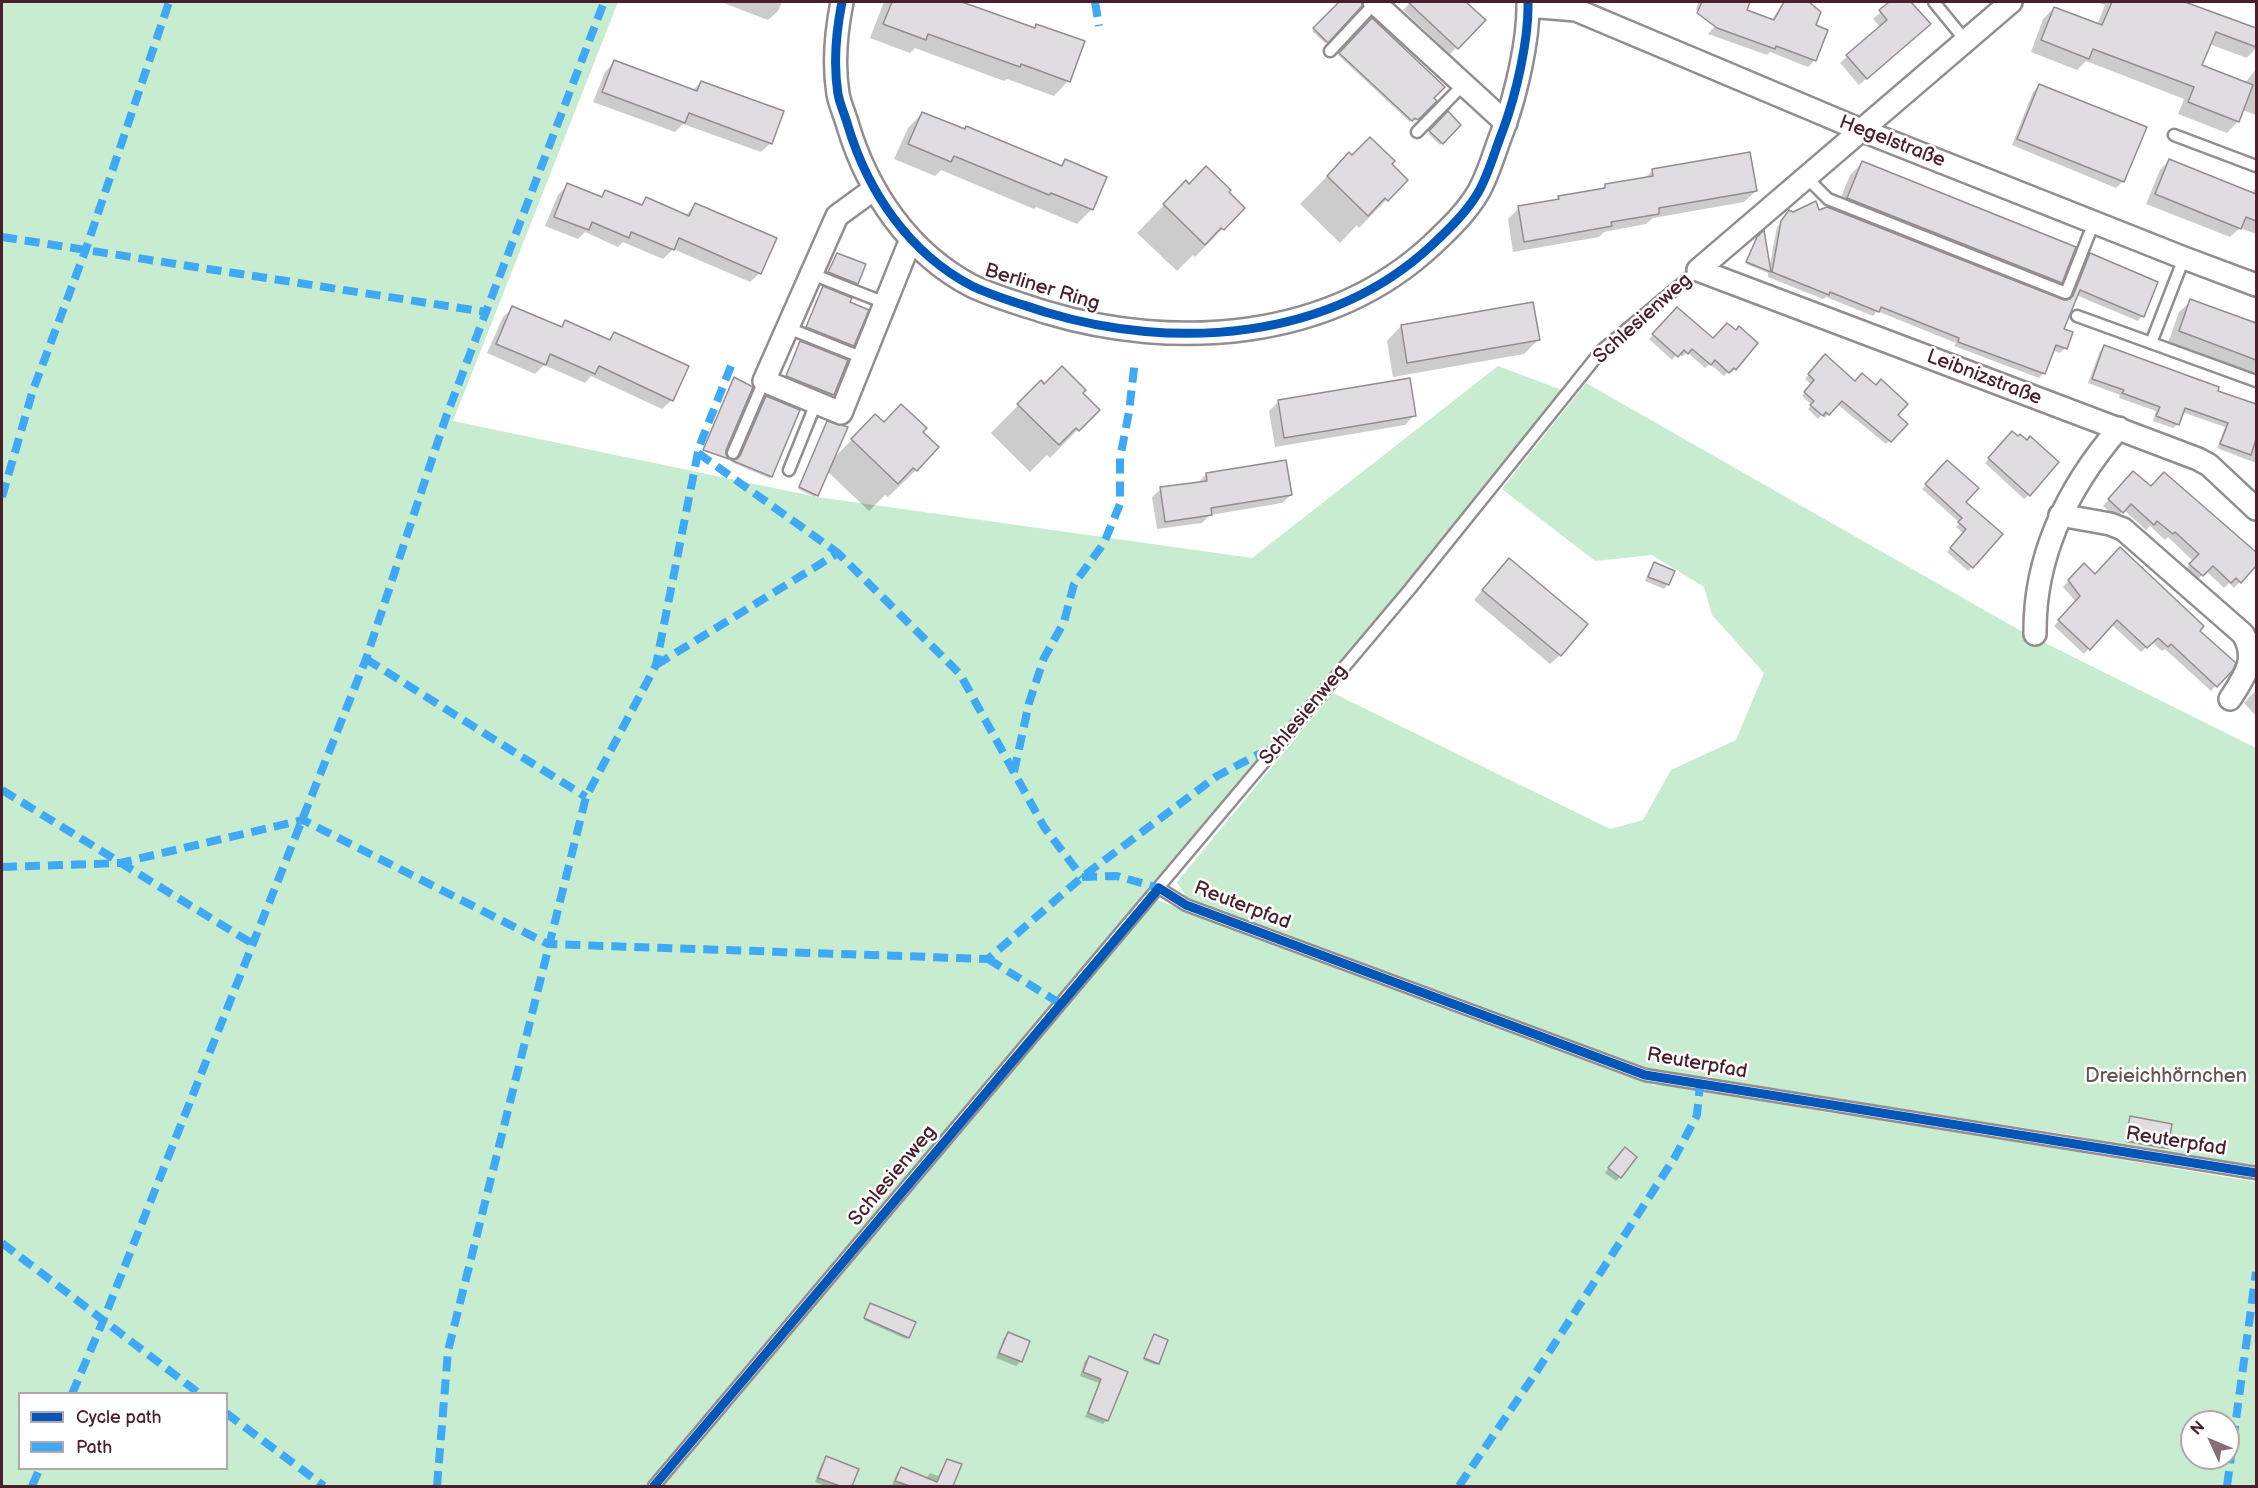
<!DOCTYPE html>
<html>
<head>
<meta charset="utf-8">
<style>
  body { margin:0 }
  #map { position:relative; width:2258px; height:1488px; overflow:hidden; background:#fff; font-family:"Balsamiq Sans",sans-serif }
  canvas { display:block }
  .frame { position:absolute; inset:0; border:3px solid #4a1f2b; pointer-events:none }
  .legend { position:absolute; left:18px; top:1392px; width:210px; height:78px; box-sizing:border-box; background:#fff; border:2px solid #b7a5aa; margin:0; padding:8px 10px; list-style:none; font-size:18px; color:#4a1f2b }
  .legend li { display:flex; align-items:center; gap:12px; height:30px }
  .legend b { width:30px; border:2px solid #b7a5aa }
  .north { position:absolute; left:2180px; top:1410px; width:60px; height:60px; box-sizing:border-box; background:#fff; border:2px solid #b7a5aa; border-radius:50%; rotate:314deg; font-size:16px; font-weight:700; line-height:24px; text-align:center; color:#4a1f2b }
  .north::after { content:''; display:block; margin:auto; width:21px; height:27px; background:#896d75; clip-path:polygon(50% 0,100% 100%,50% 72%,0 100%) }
</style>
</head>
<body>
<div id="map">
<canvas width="2258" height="1488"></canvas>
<div class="frame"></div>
<ul class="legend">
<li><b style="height:8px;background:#0057b8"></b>Cycle path</li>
<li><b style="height:8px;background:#3fa9f5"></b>Path</li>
</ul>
<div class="north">N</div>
</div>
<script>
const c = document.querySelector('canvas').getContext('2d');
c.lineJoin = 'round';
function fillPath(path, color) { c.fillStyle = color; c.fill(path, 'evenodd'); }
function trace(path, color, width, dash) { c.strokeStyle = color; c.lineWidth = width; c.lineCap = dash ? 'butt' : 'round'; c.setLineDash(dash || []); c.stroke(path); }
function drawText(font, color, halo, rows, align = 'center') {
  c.font = font + ' "Balsamiq Sans",sans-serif'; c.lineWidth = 5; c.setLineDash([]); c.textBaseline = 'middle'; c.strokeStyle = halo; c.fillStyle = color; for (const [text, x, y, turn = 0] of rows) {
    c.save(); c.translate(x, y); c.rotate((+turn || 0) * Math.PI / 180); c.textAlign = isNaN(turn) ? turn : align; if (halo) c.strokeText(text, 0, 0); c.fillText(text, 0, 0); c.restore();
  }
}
fillPath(new Path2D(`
  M2,2H618L453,421L817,497L1252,558L1498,366L1567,392L648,1486H2ZM20,1394H226V1468H20Z
  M1586,383L2021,631L2256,748V1169L2217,1163L2071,1135L1648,1070L1187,898L1177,882L1333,693L1610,829L1643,820L1671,770L1736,740L1764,673L1712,615L1704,587L1652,555L1595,561L1502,489Z
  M1157,900L1656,1086L1658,1081L1830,1113L1880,1119L2256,1182V1486H661ZM2192,1422H2228V1458H2192Z`), '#c7eccf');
fillPath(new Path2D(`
  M721,2H782L778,11L768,20Z
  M884,2H958L1033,29L1037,25L1068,81L1054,96L1007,79L1004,81L915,48L910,53L870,38Z
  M1341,2H1354L1359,6L1325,43L1312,31Z
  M1411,2H1464L1483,20L1450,54L1403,10Z
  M1699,2H1748L1745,11L1771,21L1783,2H1806L1819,12L1814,26L1815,60L1808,67L1770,52L1767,55L1708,34L1715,26L1696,9Z
  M1892,2H1909L1928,24L1859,85L1840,63L1880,27L1873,19Z
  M2096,2H2181L2256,30V48L2247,58L2209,44L2200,66L2245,83L2256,69V115L2242,110L2238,121L2227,133L2178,114L2184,99L2086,61L2077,70L2031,52L2043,19L2054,8L2097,25L2105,5Z
  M1372,20L1435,101L1415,121L1413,118L1410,122L1338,55Z
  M614,62L692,91L701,82L771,143L761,152L683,124L675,132L593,102L605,72Z
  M2040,86L2123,181L2116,188L2012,145L2033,92Z
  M922,113L1059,166L1065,161L1105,178L1092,209L1077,224L1036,207L1034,209L941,170L935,176L894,159L908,128Z
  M1448,114L1459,125L1440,145L1428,133Z
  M1349,154L1352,157L1390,164L1406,180L1359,228L1357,225L1340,243L1300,204Z
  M2169,160L2251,193L2256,188V234L2240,228L2230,237L2146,204L2160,170Z
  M1862,163L2074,248L2061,282L2048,295L2064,302L2069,301L2085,260L2090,255L2142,316L2138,321L2076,295L2062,330L2071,333L2065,348L2060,353L2052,350L2044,373L2039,378L1954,346L1956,343L1877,311L1873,316L1826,297L1823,299L1768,277V273L1746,264L1755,240L1763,233L1769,269L1777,227L1785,217L1793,213L1835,212L1850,175Z
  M1653,170L1756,191L1744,202L1653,218L1646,224L1604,232L1599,237L1513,252L1508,219L1519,208L1554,202L1559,197L1601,190L1605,185L1644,179Z
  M1186,182L1189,185L1227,192L1243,208L1195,257L1193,255L1177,271L1137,233Z
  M567,185L600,198L606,191L640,206L647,199L685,216L695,205L760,273L750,282L673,249L663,259L623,242L618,247L585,232L578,239L545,226L558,195Z
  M836,256L856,283L855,285L828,274Z
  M823,288L848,303L852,345L850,347L805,329Z
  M2191,301L2256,325V375L2168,343L2179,312Z
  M513,308L560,328L566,322L608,341L615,333L672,400L662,409L591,376L585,383L544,365L535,374L487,353L503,317Z
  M1677,309L1713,340L1735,369L1731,373L1729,371L1724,376L1710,364L1705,368L1687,352L1682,357L1678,353L1672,360L1649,339Z
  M1401,326L1538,340L1524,354L1393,377L1387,341Z
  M799,345L832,394L831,396L785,378Z
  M2104,347L2216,392L2256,406V463L2217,448L2225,427L2182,412L2178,424L2173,428L2153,421L2156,411L2119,398L2120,395L2088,383L2100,351Z
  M1825,356L1855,383L1876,387L1896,415L1906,424L1886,444L1837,404L1825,418L1822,415L1818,419L1808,409L1812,405L1802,396L1812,385L1805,379Z
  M1041,382L1044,386L1081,394L1097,410L1050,458L1047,455L1030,472L991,433Z
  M766,397L771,476L769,478L731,462L738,461Z
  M1279,401L1414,415L1405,425L1275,447L1269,411Z
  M875,416L883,424L921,432L916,470L888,497L885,495L869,511L827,471L815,497L798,489L826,425L833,459Z
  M2008,437L2029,495L2024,499L1985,463Z
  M1947,462L1964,502L2001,535L1968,571L1947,552L1964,534L1956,527L1960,523L1922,489Z
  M1206,474L1291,495L1282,503L1210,515L1202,523L1157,529L1152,497L1161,489L1197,484Z
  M2164,474L2256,555V564L2234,588L2229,583L2224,588L2206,571L2195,582L2184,571L2193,561L2168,537L2165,540L2150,526L2146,530L2124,510L2116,518L2103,506L2127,479L2150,488Z
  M1654,564L1668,584L1664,589L1645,581L1650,569Z
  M2084,565L2095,575L2232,669L2211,691L2165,649L2162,651L2152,642L2141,652L2111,624L2084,654L2054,626L2076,602L2063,587Z
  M1500,569L1560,655L1550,664L1474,600Z
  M2256,690V716L2244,703Z
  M2131,1118L2166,1148L2164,1149L2125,1142Z
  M1620,1153V1177L1616,1181L1605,1173Z
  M869,1306L908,1337L906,1339L864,1320Z
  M1008,1334L1021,1361L1016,1366L996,1358L1004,1338Z
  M1154,1336L1158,1363L1156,1365L1143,1360Z
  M1089,1357L1126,1372L1107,1420L1103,1424L1085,1417L1099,1383L1080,1376L1085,1361Z
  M827,1458L857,1470L850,1486H825L815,1482L822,1463Z
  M947,1460L960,1465L951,1486L892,1485L897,1473L901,1469L926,1479L930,1473L938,1476Z`), '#0003');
const building = new Path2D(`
  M892,2H962L1035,28L1036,24L1085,41L1070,82L1021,64L1020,67L928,34L926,40L883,24Z
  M1339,2H1362V6L1328,43L1313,28Z
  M1408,2H1466L1486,20L1458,49Z
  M1702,2H1750L1747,10L1774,20L1784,2H1809L1821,12L1816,25L1828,30L1816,61L1776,46L1775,49L1717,28L1697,13Z
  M1889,2H1911L1931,24L1867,79L1846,55L1887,20L1879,10Z
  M2112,2H2185L2256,28V47L2216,32L2202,65L2253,85L2239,122L2188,102L2194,87L2093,49L2089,59L2041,40L2054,7L2102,25Z
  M1372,18L1445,87L1434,98L1437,101L1418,120L1415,118L1412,121L1339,53Z
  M614,60L697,91L701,81L784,111L772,144L689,113L685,123L602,92Z
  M2039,84L2147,127L2124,182L2017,139Z
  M1448,111L1461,125L1443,144L1429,131Z
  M922,112L965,129L966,126L1062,166L1065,159L1107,177L1093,210L1051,193L1049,195L954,156L951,162L908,144Z
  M1370,137L1395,161L1392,164L1408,180L1388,201L1385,198L1368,216L1327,176L1349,152L1352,155Z
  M1750,152L1757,191L1659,208V214L1611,222L1612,226L1524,242L1518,206L1559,199L1558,196L1605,188V184L1653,176L1652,169Z
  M2169,159L2256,194V221L2246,217L2241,229L2155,194Z
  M1862,161L2076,247L2062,283L1847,198Z
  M1206,166L1231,190L1229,192L1245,208L1224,230L1221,228L1205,245L1163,204L1186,180L1189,184Z
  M567,183L602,197L605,190L642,205L646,197L689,216L695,203L777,238L761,274L679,238L674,250L631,232L629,238L592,222L589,230L554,217Z
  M1816,201L1819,210L1827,207L2064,300L2070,299L2073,296L2090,253L2158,282L2144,317L2080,290L2064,329L2073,332L2067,349L2056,345L2045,374L1958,342L1959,338L1881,307L1879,312L1830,292L1829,295L1772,272L1781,221L1789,210L1793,212Z
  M1764,230L1771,272L1746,262L1757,237Z
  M837,253L866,264L858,284L828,272Z
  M823,286L852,298L850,302L869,310L854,346L806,327Z
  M2190,299L2256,323V360L2179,331Z
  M1533,302L1540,340L1407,363L1401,325Z
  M512,306L562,327L565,320L610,340L614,332L689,366L673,401L599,366L595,374L550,354L546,365L496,344Z
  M1677,307L1713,338L1727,323L1736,330L1739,326L1758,343L1736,370L1734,368L1729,373L1715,360L1711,365L1692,349L1688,354L1684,350L1678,357L1652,334Z
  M800,341L848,360L834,395L786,376Z
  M2104,345L2219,387L2218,391L2256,404V439L2251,455L2220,444L2228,423L2185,408L2179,425L2156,416L2160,407L2122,393L2124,390L2092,379Z
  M1825,354L1855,381L1862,373L1876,385L1881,379L1908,404L1898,415L1908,424L1891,442L1842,401L1829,415L1826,412L1823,416L1810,405L1814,401L1804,392L1814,380L1808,374Z
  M1062,366L1086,390L1083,393L1100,410L1079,431L1076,428L1059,445L1017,404L1041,380L1044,384Z
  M734,377L753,387L726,450V454L729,459L703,450Z
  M1410,378L1416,416L1284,438L1278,400Z
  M766,396L800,410L772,477L731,460L737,459L740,456Z
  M901,404L927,428L923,432L939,447L917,471L913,468L898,484L851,439L875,414L884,422Z
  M827,421L848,427L818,496L799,487Z
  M2012,431L2018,436L2020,434L2027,440L2030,436L2059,462L2030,496L1988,458Z
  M1286,460L1292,495L1211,508L1212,515L1165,522L1160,487L1207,481L1206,473Z
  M1947,460L1979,488L1966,502L2003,534L1973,568L1950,548L1966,529L1958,522L1962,518L1925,484Z
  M2133,471L2151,486L2164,472L2256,552V566L2241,583L2236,578L2231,583L2213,566L2203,576L2189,564L2199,554L2175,532L2173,534L2157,521L2154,525L2131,504L2123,513L2108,499Z
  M2120,547L2204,626L2200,631L2236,663L2233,670L2217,687L2171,644L2168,647L2158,638L2147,648L2117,620L2090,650L2058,620L2080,596L2068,580L2084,563L2095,574Z
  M1509,558L1588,624L1561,656L1482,590Z
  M1654,562L1675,571L1669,585L1648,577Z
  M2130,1116L2172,1124L2168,1148L2126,1141Z
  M1625,1147L1637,1157L1621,1178L1608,1168Z
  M870,1303L916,1322L909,1338L864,1318Z
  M1008,1332L1030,1341L1022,1362L999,1353Z
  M1154,1334L1168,1340L1159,1364L1144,1358Z
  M1089,1356L1128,1372L1108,1421L1088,1413L1101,1379L1083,1372Z
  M826,1456L859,1469L852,1486H840L818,1478Z
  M947,1459L962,1464L953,1486H910L895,1481L901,1467L937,1482Z`);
fillPath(building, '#e1dbe2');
trace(building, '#948c8e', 1.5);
const lane = new Path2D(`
  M1934,2L1965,40
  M1330,51L1375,3
  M1417,132L1463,85
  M2174,135L2256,166
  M1807,178L1828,199L2066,293L2094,222
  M812,274L885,303
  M2077,316L2256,381
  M788,328L863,358
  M2151,343L2184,258
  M733,453L764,381
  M789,470L816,403
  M1159,888L1186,905L1645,1075L2256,1173
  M654,1486L1410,589L1602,350L1698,270`);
const street = new Path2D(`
  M842,2C836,32 833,63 838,94C840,105 845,115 848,126C868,192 909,253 972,286C995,297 1021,304 1045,312C1174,351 1329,341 1432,245C1449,229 1467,212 1479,191C1489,173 1495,150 1503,130C1516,95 1529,39 1528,2
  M1374,2L1506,123
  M2011,2L1698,270L2198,459L2209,465L2256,509
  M1528,6L1576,10L1861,130L2184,258L2256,285
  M874,189L837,216L764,381L841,413L911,239
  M2060,515L2110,524L2123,529L2243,634C2258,659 2245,676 2230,699
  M2035,634C2034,555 2068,487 2119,428`);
trace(lane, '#948c8e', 15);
trace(street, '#948c8e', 26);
trace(lane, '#fff', 10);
trace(street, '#fff', 21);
trace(new Path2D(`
  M1095,2L1099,26
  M2,237L486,312
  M698,453L838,553
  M2,497L33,390L86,249L169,2
  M366,659L586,797
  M656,665L838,553L960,674L1044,827L1082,877
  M1014,772L1029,703L1044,658L1064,622L1074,584L1104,543L1120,504V458L1129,412L1135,360
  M2,790L253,944
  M2,867L120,863L303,820L548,944L988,959L1082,877L1217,776L1259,754L1273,751
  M1082,877L1117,876L1159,888
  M988,959L1061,1004
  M2,1243L200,1394
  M72,1394L103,1321L366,659L446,417L604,2
  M226,1413L324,1486
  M32,1486L40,1468
  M437,1486L448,1351L586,797L656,665L699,447L731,366
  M1459,1486L1535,1374L1675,1157L1697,1115L1700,1084
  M2227,1486L2256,1272`), '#3fa9f5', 8, [15, 8]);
trace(new Path2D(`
  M842,2C836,32 833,63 838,94C840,105 845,115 848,126C868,192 909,253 972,286C995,297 1021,304 1045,312C1174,351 1329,341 1432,245C1449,229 1467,212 1479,191C1489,173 1495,150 1503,130C1516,95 1529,39 1528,2
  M654,1486L1159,888L1186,905L1645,1075L2256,1173`), '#0057b8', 9);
drawText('20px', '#4a1f2b', '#fff', [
  ["Hegelstraße",1892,142,21],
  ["Berliner Ring",1042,288,17],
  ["Schlesienweg",1643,319,-42],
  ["Leibnizstraße",1984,378,21],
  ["Schlesienweg",1304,715,-50],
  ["Reuterpfad",1242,906,21],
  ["Reuterpfad",1697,1064,10],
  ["Reuterpfad",2176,1142,9],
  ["Schlesienweg",893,1176,-50]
]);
drawText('20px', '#625850', '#fff', [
  ["Dreieichhörnchen",2166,1077]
]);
</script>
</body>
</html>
